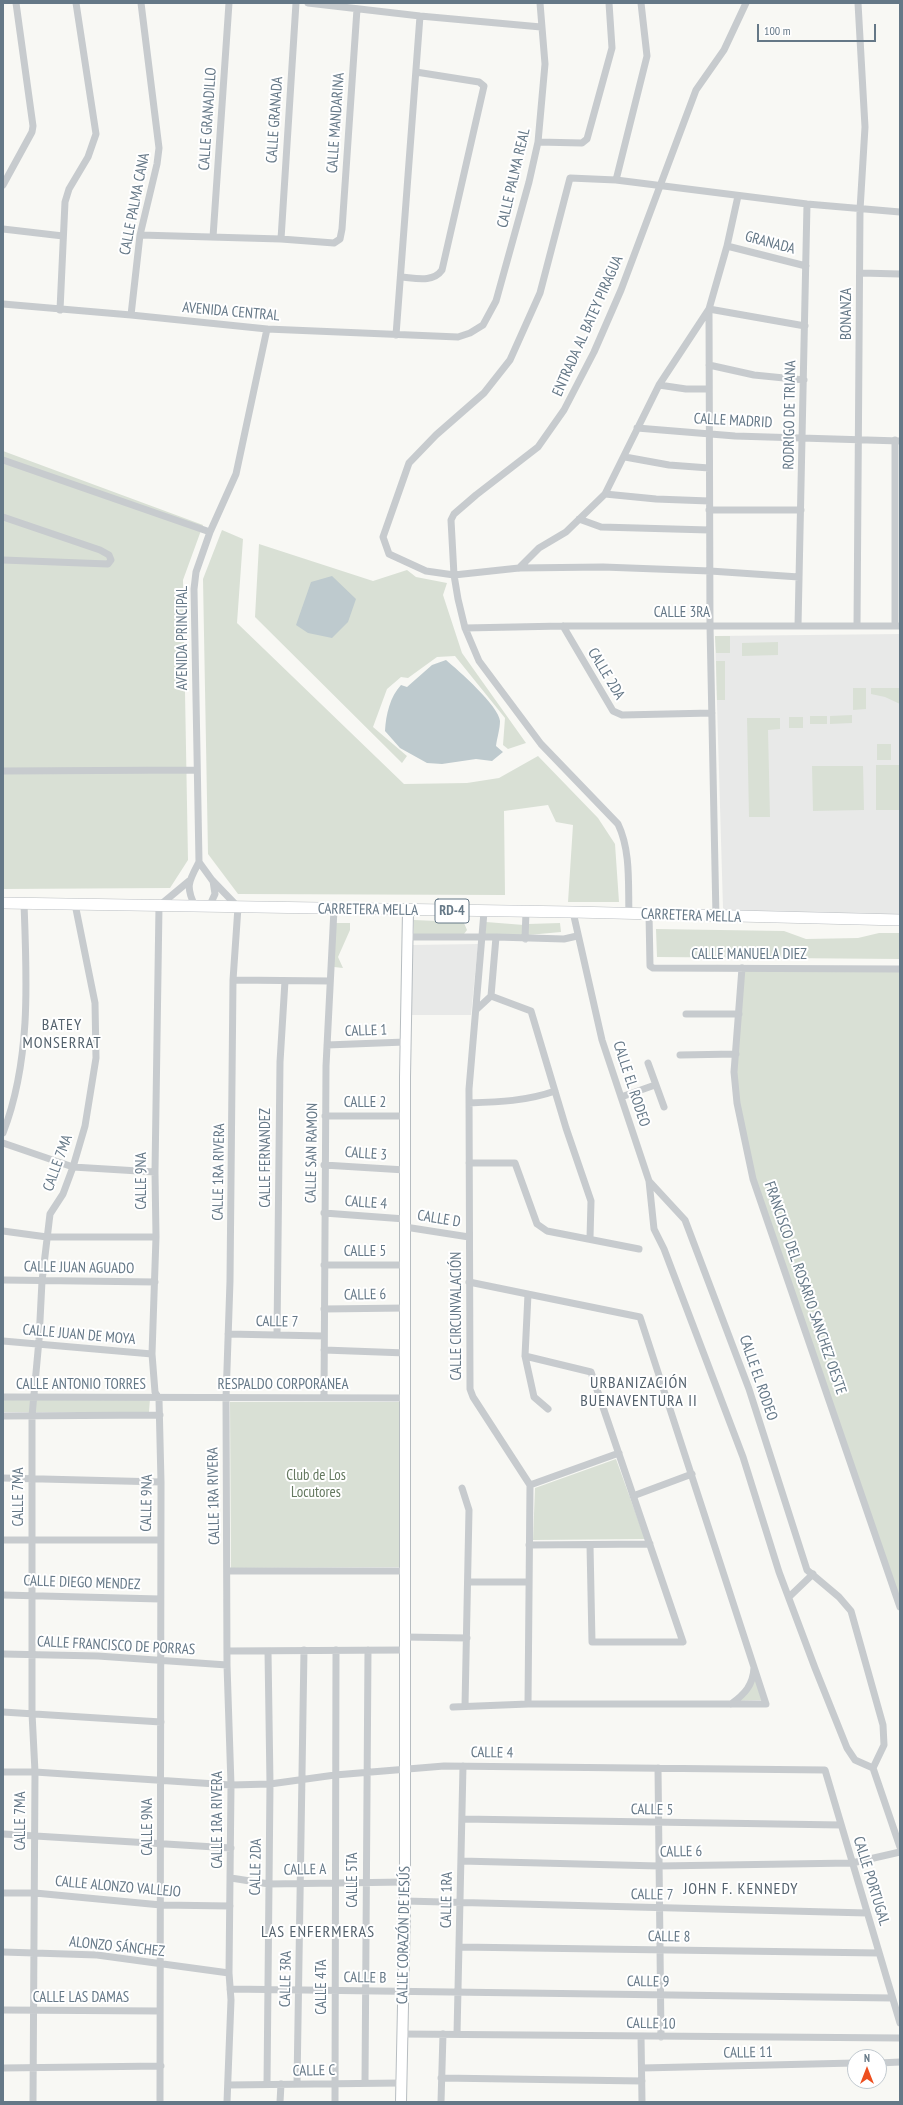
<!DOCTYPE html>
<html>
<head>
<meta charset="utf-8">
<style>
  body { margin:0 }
  #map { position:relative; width:903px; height:2105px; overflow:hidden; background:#f8f8f4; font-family:"PT Sans Narrow",sans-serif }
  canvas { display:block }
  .frame { position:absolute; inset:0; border:4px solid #657887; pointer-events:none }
  .north { position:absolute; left:847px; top:2049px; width:40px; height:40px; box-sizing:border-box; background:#fff; border:1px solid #c1c9cf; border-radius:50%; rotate:0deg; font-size:11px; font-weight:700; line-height:16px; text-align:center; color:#657887 }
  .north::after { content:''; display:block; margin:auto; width:14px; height:18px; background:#ed4f1f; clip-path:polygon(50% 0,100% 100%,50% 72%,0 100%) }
  .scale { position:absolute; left:757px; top:24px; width:119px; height:18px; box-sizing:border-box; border:2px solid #657887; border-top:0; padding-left:5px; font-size:12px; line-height:14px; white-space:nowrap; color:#657887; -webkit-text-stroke:3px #fff; paint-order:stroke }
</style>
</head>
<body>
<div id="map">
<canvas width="903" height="2105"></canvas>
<div class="frame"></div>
<div class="north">N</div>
<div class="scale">100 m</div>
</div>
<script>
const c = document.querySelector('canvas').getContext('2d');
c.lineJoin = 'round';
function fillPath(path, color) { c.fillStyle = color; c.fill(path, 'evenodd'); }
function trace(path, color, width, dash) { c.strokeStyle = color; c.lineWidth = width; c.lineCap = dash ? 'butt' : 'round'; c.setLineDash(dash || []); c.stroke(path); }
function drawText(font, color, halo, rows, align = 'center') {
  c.font = font + ' "PT Sans Narrow",sans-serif'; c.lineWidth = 4; c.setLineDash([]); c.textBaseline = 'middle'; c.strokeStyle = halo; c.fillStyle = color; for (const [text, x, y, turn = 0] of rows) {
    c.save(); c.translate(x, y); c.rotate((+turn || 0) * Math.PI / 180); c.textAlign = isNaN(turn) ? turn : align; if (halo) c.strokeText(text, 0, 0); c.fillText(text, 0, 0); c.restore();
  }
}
fillPath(new Path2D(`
  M900,634V916L725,911L723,908L715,636Z
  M478,944L471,1015H412V945Z`), '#e8e9e8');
fillPath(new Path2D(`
  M3,451L203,525L183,580L188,860L170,888L3,889Z
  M222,530L243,539L237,623L404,784L467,783L499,778L538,756L598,818L615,844L619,902H568L573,825L556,822L548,805L504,811L505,895L238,894L208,854L203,579Z
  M259,544L373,581L407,570L416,577L447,583L443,595L462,653L526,743L508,749L503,745L505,718L455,656L437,657L408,678L401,677L387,689L373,727L407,756L402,763L255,617Z
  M715,636H730V653H716Z
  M778,642V655L742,656V643Z
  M716,661H725V700H717Z
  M853,688H866V709L853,710Z
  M871,688H900V704L885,697L871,694Z
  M852,715V723L830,724V716Z
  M810,716H827V724H810Z
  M789,717H803V728H789Z
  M747,718H780V729L768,730L770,817H749Z
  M877,744H891V760H877Z
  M876,765H900V810H876Z
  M812,766H863L864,810L813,811Z
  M414,920L460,922L464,923L467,930L464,934H414Z
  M486,922L524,925L523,935L485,934Z
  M335,923H350V930L338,957L343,968L334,967Z
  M560,923L561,932L528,935V924Z
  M656,929L784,931L806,939L858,938L879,933H900V959L657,957Z
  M742,968L900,970V1606L753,1179L734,1072Z
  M3,1397L150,1399L149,1412H3Z
  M230,1402H402L401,1567L231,1568Z
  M616,1459L645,1539L533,1540L535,1488Z
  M756,1675L764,1700L737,1701C747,1696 754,1686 756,1675Z`), '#d9e0d5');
fillPath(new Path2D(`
  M332,576L356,599L348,622L332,638L308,633L296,625L311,582Z
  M446,660C458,670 499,706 500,721C500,729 497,738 496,746L503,752L492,761L476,759L442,764L427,763L400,748L385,731C386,714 390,697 401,685L407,687L432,665Z`), '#becace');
const secondary = new Path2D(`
  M401,2102L405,1909V1077L408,911`);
const primary = new Path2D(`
  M3,903L573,912L900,920`);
trace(secondary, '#b7bdc1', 12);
trace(primary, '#babec2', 12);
trace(new Path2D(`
  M308,3L420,16L541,27
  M538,142L582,143L587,139L612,48L609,3
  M616,180L647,56L641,3
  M3,185L32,132L33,126L16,3
  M3,229L63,236
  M140,235L281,239L334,243L340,239L342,229L357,9
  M213,237L229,3
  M281,239L296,3
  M727,246L806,266
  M861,273L900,274
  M401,277C415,278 433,283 442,270L484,86L479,82L416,72
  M3,304L131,315L267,329L458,337L470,333L483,325L496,301L529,182L538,142L545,64L540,3
  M60,310L65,202L69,189L88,157L96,134L76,3
  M131,315L140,235L157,164L159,148L141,3
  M396,335L420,16
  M709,365L754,375L804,380
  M659,385L686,389H708
  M637,428L735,436L900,441
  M625,457L669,465L709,468
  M3,460L210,532
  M605,494L656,499L709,501
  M709,510H801
  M3,517L100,550L109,555L111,560L108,564L3,560
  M579,519L601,527L709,530
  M519,568L539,548L566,532L605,494L659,385L709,309L805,326
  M799,577L710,571L603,567L519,568L454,575L426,571L389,554L383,537L409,463L436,435L484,393L510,360L540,293L570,178L616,180L807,204L900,212
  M563,626L613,711L622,715L712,713
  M798,626L807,204
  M857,626L860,210L865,127L858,3
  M895,626V440
  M465,628L563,626H900
  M3,771L197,770
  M199,862L212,880L238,907L233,980L230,1281L226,1398L227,1665L231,1785L229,1973L231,2000L227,2102
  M195,906C185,886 189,881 199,862L194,589L196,572L210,532L236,474L267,329
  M209,907L215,894L213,881
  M484,912L469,1089L470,1389L473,1397L530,1485L528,1704
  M573,912L602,1040L649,1181L685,1220L749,1389L807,1570L839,1597L851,1611L883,1725L884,1745L873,1768L900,1847
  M629,914C628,885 631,851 618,824L541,744L479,661L465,628L458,599L454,575L451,520L454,514L476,495L538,447L564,410L594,352L621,290L696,90L724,50L746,3
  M649,914L650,966L653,968L900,969
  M716,917L710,625L709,309L727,246L738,196
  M407,937H496L491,996L477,1009
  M496,937L564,939L577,936
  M525,939L526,912
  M742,968L734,1072L737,1103L753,1179L900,1607
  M233,980L330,981
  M491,996L531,1011L566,1128L591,1201L590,1238
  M686,1014H739
  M327,1045L405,1042
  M680,1055L736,1054
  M648,1063L664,1107
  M621,1097L655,1085
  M469,1103C499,1102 527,1101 555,1091
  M325,1116H405
  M3,1133C31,1061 27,980 24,904
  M3,1143L73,1167L155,1172
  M469,1163H515L537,1224L547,1231L639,1249
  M324,1165L405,1170
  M649,1181L654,1229L664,1249L743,1457L779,1572L815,1668L847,1748L855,1760L873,1768
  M324,1213L405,1219
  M405,1227L469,1237
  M3,1231L47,1237H156
  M324,1265H406
  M3,1280L155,1282
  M528,1294L525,1356L534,1397L548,1409
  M324,1309L406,1308
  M228,1334L324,1336
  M277,1335L280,1062L285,981
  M3,1341L152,1354
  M324,1350L406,1353
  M525,1356L591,1372L683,1642H592L590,1545
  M3,1397L406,1398
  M324,1398L326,1066L334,909
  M3,1416L160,1415
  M3,1478L161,1482
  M530,1485L619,1453
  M462,1488L469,1510L465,1706
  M633,1496L692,1474
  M3,1540H160
  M529,1545L650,1544
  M227,1571H404
  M468,1582H529
  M3,1595L160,1599
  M789,1597L813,1574
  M404,1637L467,1638
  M227,1651L404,1650
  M3,1654L98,1656L227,1665
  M731,1704C745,1694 753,1685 754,1668
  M453,1707L528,1704H766L640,1317L469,1282
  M3,1712L161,1722
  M658,1768L661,2037
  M3,1772H35L231,1785L270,1784L335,1775L444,1766L825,1770L900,2023
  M462,1819L841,1825
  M3,1834L231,1848
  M461,1861L659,1866L852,1863L900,1852
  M231,1878L269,1884L405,1882
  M3,1893H35L161,1905L230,1906
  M405,1901L867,1913
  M459,1947L879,1953
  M3,1952L97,1955L229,1973
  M230,1989L892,1998
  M3,2010L160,2011
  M402,2034L900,2038
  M457,2034L463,1766
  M641,2036L642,2102
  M879,2063L900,2062
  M3,2068L161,2066
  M642,2068L855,2063
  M441,2078L642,2081
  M365,2083L368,1650
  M267,2084L270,1784L268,1651
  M297,2084L304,1650
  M228,2085L401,2083
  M33,2102L35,1772L32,1713V1416L39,1340L42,1281L50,1214L63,1194L73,1167L85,1126L96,1058L95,1003L75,904
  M160,2102L161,1482L159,1399L155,1392L152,1354L156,1237L155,1172L159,906L189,881
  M280,2102L281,2084
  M335,2102L336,1650
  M441,2102L443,2034`), '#c7cbce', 7);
trace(secondary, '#fff', 10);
trace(primary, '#fff', 11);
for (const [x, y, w] of [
  [452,911,34]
]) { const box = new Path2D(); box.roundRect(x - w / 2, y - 12, w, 24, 3); c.fillStyle = '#fff'; c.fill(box); trace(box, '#657887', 1); }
drawText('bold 14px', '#657887', null, [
  ["RD-4",452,911]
]);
drawText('15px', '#657887', '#fff', [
  ["CALLE GRANADILLO",208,119,-86],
  ["CALLE GRANADA",275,120,-86],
  ["CALLE MANDARINA",336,123,-86],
  ["CALLE PALMA REAL",514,178,-77],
  ["CALLE PALMA CANA",135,204,-79],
  ["GRANADA",770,243,15],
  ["AVENIDA CENTRAL",231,312,5],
  ["BONANZA",847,314,-90],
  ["ENTRADA AL BATEY PIRAGUA",588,326,-66],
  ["RODRIGO DE TRIANA",790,415,-89],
  ["CALLE MADRID",733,421,3],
  ["CALLE 3RA",682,613],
  ["AVENIDA PRINCIPAL",183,638,-90],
  ["CALLE 2DA",606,674,59],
  ["CARRETERA MELLA",368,910,1],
  ["CARRETERA MELLA",691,916,2],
  ["CALLE MANUELA DIEZ",749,955],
  ["CALLE 1",366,1031,-2],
  ["CALLE EL RODEO",631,1084,72],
  ["CALLE 2",365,1103],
  ["CALLE SAN RAMON",312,1153,-89],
  ["CALLE 3",366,1154,4],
  ["CALLE FERNANDEZ",266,1158,-90],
  ["CALLE 7MA",58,1163,-70],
  ["CALLE 1RA RIVERA",219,1172,-89],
  ["CALLE 9NA",142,1181,-90],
  ["CALLE 4",366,1203,4],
  ["CALLE D",439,1219,9],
  ["CALLE 5",365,1252],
  ["CALLE JUAN AGUADO",79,1268,1],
  ["FRANCISCO DEL ROSARIO SANCHEZ OESTE",805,1288,71],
  ["CALLE 6",365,1295,-1],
  ["CALLE CIRCUNVALACIÓN",457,1316,-90],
  ["CALLE 7",277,1322,1],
  ["CALLE JUAN DE MOYA",79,1335,5],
  ["CALLE EL RODEO",758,1378,71],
  ["CALLE ANTONIO TORRES",81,1385],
  ["RESPALDO CORPORANEA",283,1385],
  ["CALLE 1RA RIVERA",214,1496,-91],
  ["CALLE 7MA",19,1497,-90],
  ["CALLE 9NA",147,1503,-89],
  ["CALLE DIEGO MENDEZ",82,1583,2],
  ["CALLE FRANCISCO DE PORRAS",116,1646,3],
  ["CALLE 4",492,1753,1],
  ["CALLE 5",652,1810,1],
  ["CALLE 1RA RIVERA",218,1820,-90],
  ["CALLE 7MA",21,1821,-90],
  ["CALLE 9NA",148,1827,-90],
  ["CALLE 6",681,1852,-1],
  ["CALLE 2DA",256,1867,-89],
  ["CALLE A",305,1870,-1],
  ["CALLE 5TA",353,1880,-90],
  ["CALLE PORTUGAL",871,1881,73],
  ["CALLE ALONZO VALLEJO",118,1887,5],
  ["CALLE 7",652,1895,1],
  ["CALLE 1RA",447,1900,-89],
  ["CALLE CORAZÓN DE JESÚS",404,1935,-89],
  ["CALLE 8",669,1937,1],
  ["ALONZO SÁNCHEZ",117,1947,6],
  ["CALLE B",365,1978,1],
  ["CALLE 3RA",286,1979,-89],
  ["CALLE 9",648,1982,1],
  ["CALLE 4TA",322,1987,-90],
  ["CALLE LAS DAMAS",81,1998],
  ["CALLE 10",651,2024,1],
  ["CALLE 11",748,2053,-1],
  ["CALLE C",314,2071,-1]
]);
drawText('15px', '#657960', '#fff', [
  ["Club de Los",316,1476],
  ["Locutores",316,1493]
]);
c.letterSpacing = '1px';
drawText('16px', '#53616c', '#fff', [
  ["BATEY",62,1025],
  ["MONSERRAT",62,1043],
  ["URBANIZACIÓN",639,1383],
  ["BUENAVENTURA II",639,1401],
  ["JOHN F. KENNEDY",741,1889],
  ["LAS ENFERMERAS",318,1932]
]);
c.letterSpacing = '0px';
</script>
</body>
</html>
